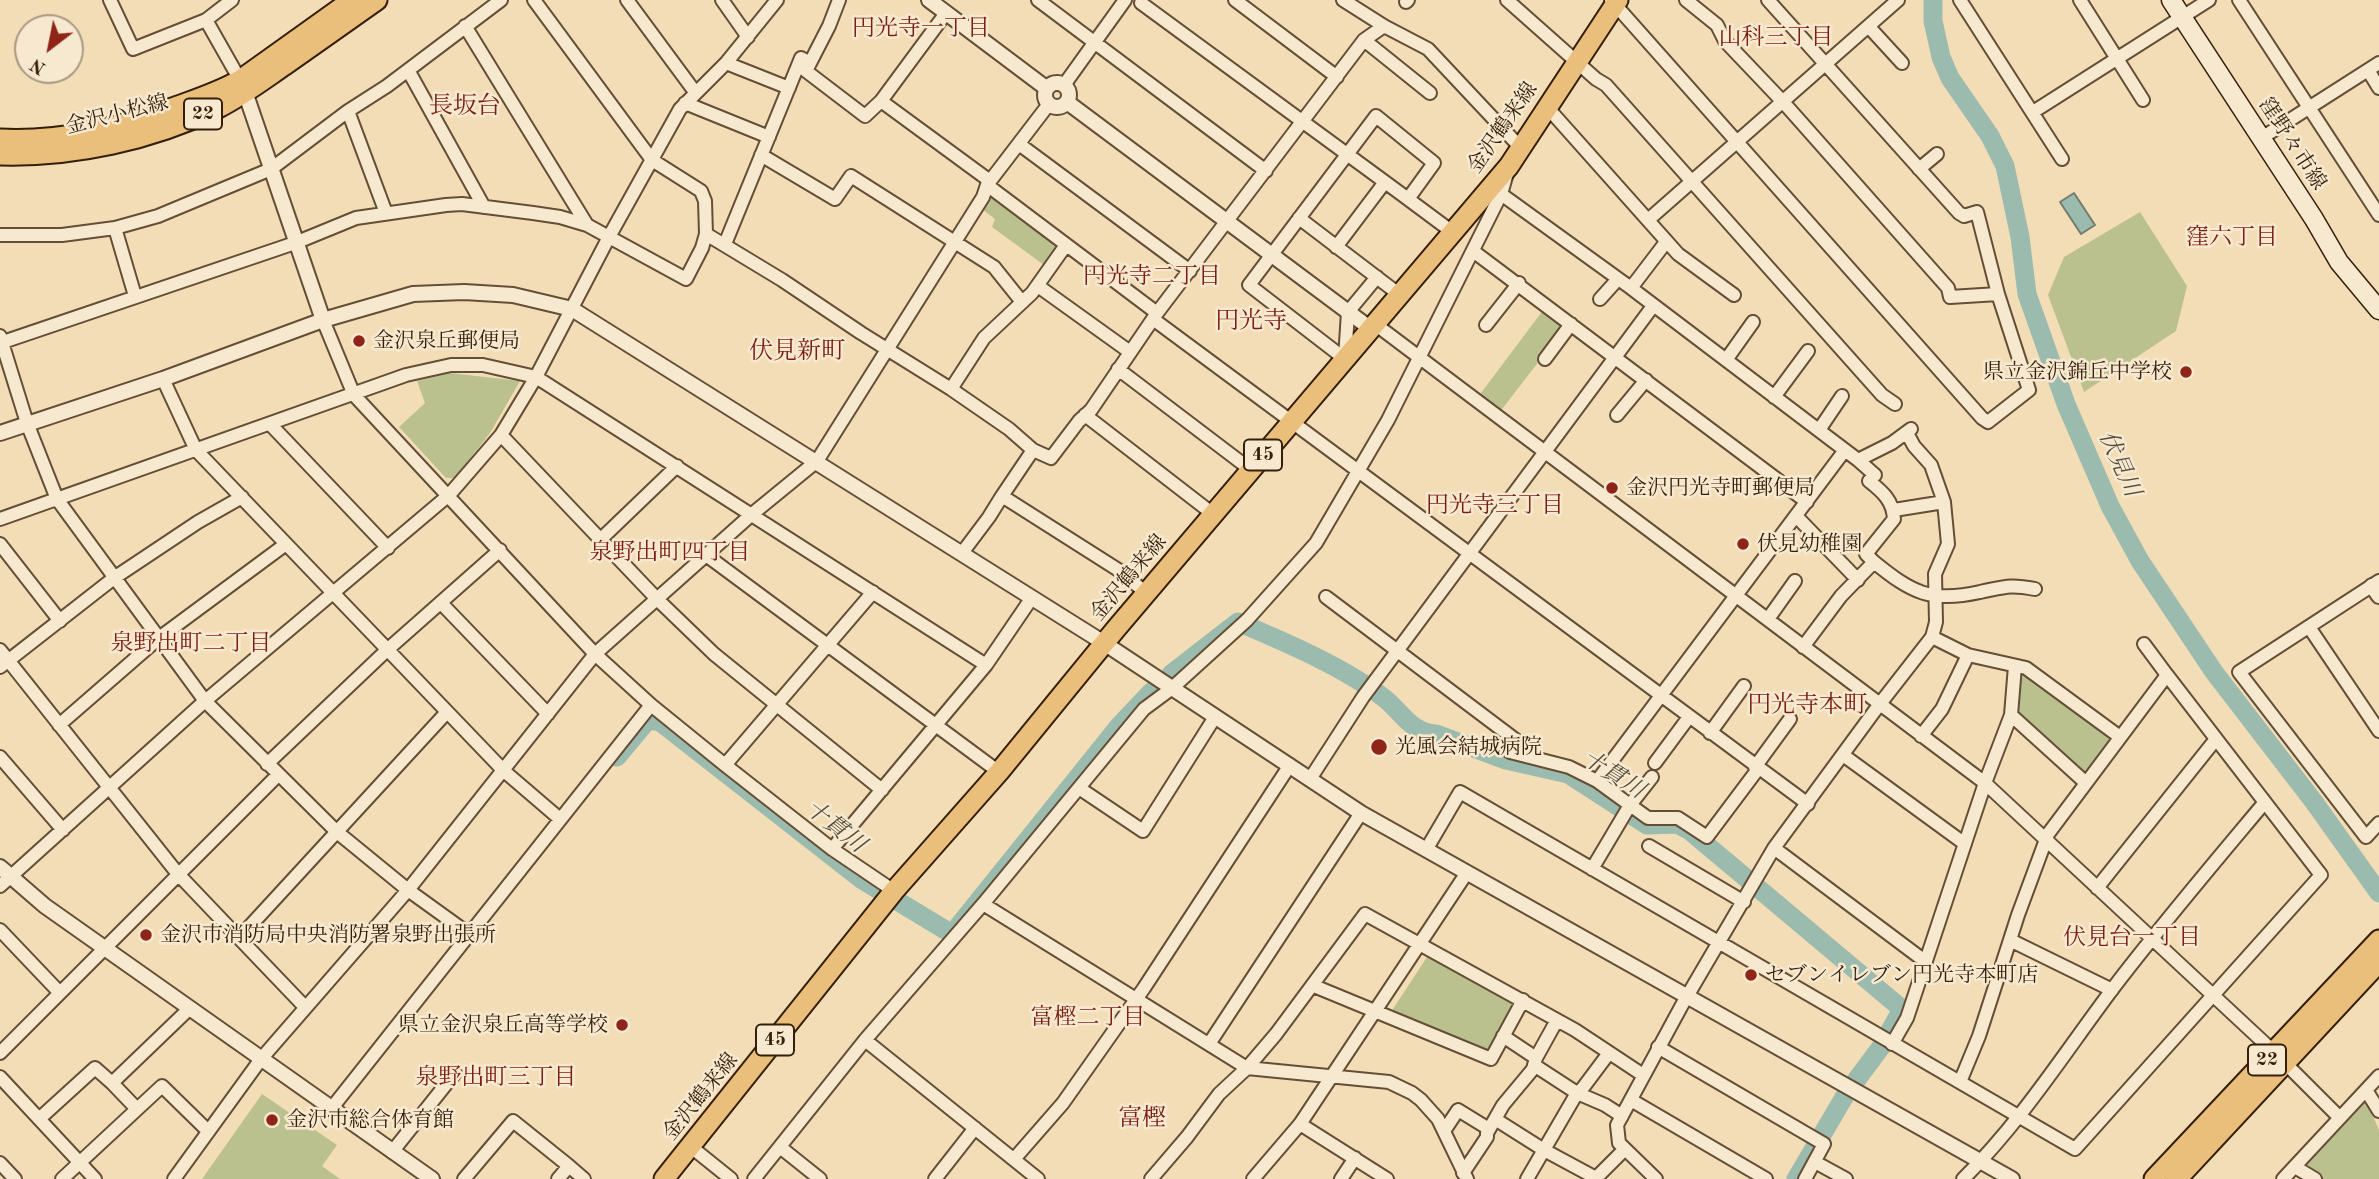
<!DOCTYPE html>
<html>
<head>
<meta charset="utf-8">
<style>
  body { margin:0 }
  #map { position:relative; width:2379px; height:1179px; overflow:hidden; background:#f3ddb6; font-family:"Old Standard TT",serif }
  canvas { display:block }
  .north { position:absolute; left:14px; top:14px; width:70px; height:70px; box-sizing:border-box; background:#f7e9d0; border:2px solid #a99881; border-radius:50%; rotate:212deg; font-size:19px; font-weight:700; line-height:28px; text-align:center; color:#351f0b }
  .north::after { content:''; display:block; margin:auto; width:24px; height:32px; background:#8f2418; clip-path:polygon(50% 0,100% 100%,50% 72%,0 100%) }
</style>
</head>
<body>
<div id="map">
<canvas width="2379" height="1179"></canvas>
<div class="north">N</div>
</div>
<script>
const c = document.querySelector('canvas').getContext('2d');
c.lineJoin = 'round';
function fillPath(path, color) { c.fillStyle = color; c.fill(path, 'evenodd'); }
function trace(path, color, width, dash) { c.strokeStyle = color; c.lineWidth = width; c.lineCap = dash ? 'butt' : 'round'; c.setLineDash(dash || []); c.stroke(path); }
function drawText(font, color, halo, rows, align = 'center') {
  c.font = font + ' "Old Standard TT","Noto Serif JP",serif'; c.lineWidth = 5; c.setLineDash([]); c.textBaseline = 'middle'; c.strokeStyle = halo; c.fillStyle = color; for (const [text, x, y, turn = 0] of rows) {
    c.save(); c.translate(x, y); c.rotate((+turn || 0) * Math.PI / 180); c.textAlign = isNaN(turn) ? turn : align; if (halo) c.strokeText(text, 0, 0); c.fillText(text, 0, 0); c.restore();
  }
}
fillPath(new Path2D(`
  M993,197L1058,245L1044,265L992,227L995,219L982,209Z
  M2140,212L2187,286L2176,331L2084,392L2048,295L2064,257Z
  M1544,309L1567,325L1499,413L1478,397Z
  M450,373L520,381L490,433L455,478H446L399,427L425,403L417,381Z
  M2025,675L2109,736L2110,742L2088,773L2081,774L2021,717L2017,710L2020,676Z
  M1429,954L1514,1003L1488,1053L1391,1012Z
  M262,1094L337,1145L322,1166L340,1179H202Z
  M2366,1100L2379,1130V1179H2323L2303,1167Z`), '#bac18e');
const water = new Path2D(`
  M2074,193L2095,225L2081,234L2060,202Z`);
fillPath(water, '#9bbbaf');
trace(water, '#727d6d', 2);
trace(new Path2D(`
  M1933,0V21L1941,57L1950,78L1990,136L2005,166L2020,237L2027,294L2066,404L2110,506L2140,561L2214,672L2314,802L2379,893
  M1171,674L1238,622C1285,642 1344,667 1384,698C1402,712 1411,733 1436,734L1506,760L1568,774L1647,825L1677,824L1690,831L1902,1009L1881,1047L1846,1094L1796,1179
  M617,757L647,721H659L861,879L952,934L1119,726L1151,692`), '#9bbbaf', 19);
const minor = new Path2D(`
  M110,0L133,49L206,20L232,0
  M534,0L652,160L701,191L705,201L706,234
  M627,0L695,92
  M722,0L748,37
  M1038,0L1266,171
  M1235,0L1337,77
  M1343,0L1384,26L1428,49L1520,147
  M1507,0L1596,79L1606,85L1882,395L1895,404
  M1611,0L1982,418L1988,422L2029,390L1998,294L1950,297L1948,288L1784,103L1725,41L1717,25L1686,0
  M1768,0L1959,213L1964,216L1977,212L1998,294
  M1960,0L2062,159
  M2080,0L2143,100
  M2239,0L2379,215
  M1406,2L1408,0
  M1141,3L1385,182
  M206,20L240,80
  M465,26L587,225
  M1869,27L1902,63
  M1364,40L1430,93
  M726,63L789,88
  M810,63L806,71L865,116L881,101L990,181
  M408,70L484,207
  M2368,70L2379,88
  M1064,85L1125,0
  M881,101L946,13
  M685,103L769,137
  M1547,107L1678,254L1734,295
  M348,111L386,213
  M2033,112L2209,0
  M2260,139L2379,63
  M1019,144L1190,271
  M761,155L835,199L851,176L994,267L1022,302
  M1919,169L1937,154
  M987,185L1157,313
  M1501,194L1631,288L1858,460L1892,443L1911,429
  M1299,218L1400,295
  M1648,220L1898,0
  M115,228L135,296
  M0,235H62L115,228L158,216L271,169L348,111L387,86L501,0
  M725,244L801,58L810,63L829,26L839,0
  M1336,247L1385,182L1408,199
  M1473,251L1807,502
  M1038,286L1130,352
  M1631,288L1666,242
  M1600,299L1618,279
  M1153,319L1808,804
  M323,320L354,395L595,654L651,705L725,765L832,849L894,891
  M1375,324L1985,783L2274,1052L2340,1118
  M1486,325L1519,283
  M0,336L27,423L57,499L205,701L337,832L408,890L469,934
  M0,343L295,243L356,218L446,205L462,204L533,213L560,217L587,225L686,279L702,248L706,234L782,280L861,333L951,389L1009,429L1033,450L1051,458L1079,421L1091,410L1157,313L1364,40L1384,26
  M1345,359L1249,285L1376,116L1434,163L1408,199L1451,231
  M1345,359L1348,312L1377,277
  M1545,359L1571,324
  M1726,360L1753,322
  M1118,369L1251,470
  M163,379L196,450L504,771L560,819
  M951,389L984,338L1032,293L1066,245
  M1774,397L1808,351
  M1085,415L1213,514
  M1617,415L1646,380
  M270,424L388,548
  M1819,430L1842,396
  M501,435L657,599L714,654L882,790
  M1033,450L1002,496L1120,571L1146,593
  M1894,510L1944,502
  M1796,516L1858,580
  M0,519L406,375L451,365H483L536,377L986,665
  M600,540L677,466
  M0,544L60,621
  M962,553L989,517L1002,496
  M706,555L999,772
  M1874,562C1912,593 1931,603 1980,592C2005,587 2009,584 2035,589
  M2379,581L2239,672L2366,837L2379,823
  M1326,597L1517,741L1510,752L1569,767L1597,781
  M441,603L548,714
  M1768,619L1795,581
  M2309,627L2379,731
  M1932,637L1968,655L2026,668L2120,737
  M1803,647L1841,596L1874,562L1866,554L1894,519C1893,501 1883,492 1869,481L1875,475L1858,460
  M0,650L178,874L239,938L447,712
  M0,667L114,578L198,522L242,497
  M2011,715L2086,783
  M59,725L159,638L286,544
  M1710,733L1744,686
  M1921,736L1942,709L1968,655
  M1843,755L1965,844
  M0,757L63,830
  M1655,763L1689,717
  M267,764L387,650L500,550
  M725,765L873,592
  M1755,767L1790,719
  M1652,777L1630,805L1648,818H1678L1707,837L1758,769
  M1310,779L1363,697L1653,306
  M1079,788L1143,831L1215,717
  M1649,846L1744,902
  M1774,848L1926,962
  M832,849L986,665L1031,599
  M1426,850L1460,792L2075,1149L2321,875L2167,675
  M1592,869L1630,805L1597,781L1845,450
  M0,886L205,701L449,495L501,435L536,377L610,235L680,109L726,63L777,0
  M2097,888L2216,739
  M983,904L1247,1068L1389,1082L1412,1093L1421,1100L1438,1119L1467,1179
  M0,930L60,993
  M239,938L305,1007
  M2010,940L2112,990
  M1314,986L1491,1059L1523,1000
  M1503,1036L1536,1058
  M865,1040L1038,1179
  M1209,1044L1361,813
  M1892,1044L1907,1018L1985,783L2011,715L2015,666
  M1658,1047L1824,1144L1805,1179
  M0,1053L278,775
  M1534,1065L1577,1093L1605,1105L1622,1116
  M0,1077L95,1179
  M1960,1082L1979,1036L2018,915L2048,834L2167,675L2144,644
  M112,1083L137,1109
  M2366,1090L2379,1111
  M1631,1100L1766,1179
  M331,1109L651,705
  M39,1119L95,1068L112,1083L189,1009
  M1495,1119L1544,1150L1596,1178L1625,1149
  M1300,1124L1387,1179
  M1444,1131L1458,1110L1489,1129
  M690,1146L731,1179
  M780,1147L820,1179
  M392,1152L455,1073
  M1015,1158L1063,1103L1144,988L1290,765
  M1815,1162L1846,1179
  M0,1163L15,1179
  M2295,1167L2315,1179
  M1463,1173L1487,1137V1133L1503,1105L1533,1069L1536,1058L1557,1020
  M62,1179L162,1086L208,1131
  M174,1179L261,1059L408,890L595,654L751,515L817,461L983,197L987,185L1049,104
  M464,1179L513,1121L569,1166
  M558,1179L569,1166L584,1179
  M754,1179L865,1040L983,904L1144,709L1171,689L1247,620L1316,543L1388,420L1501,194L1507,173
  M935,1179L975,1128
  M1151,1179L1187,1137L1219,1094L1247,1068L1276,1034L1365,914L1575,1030L1643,1075
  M1253,1179L1300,1124L1466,874
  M1341,1179L1355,1158
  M1527,1179L1577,1093L1582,1089L1609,1053
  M1656,1179L1619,1143L1617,1125L1682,1005L1774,848L1879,705L1932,637L1936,622L1935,574L1948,544L1944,502L1931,465L1914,446L1907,433
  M1963,1179C2021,1122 2065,1052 2114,987C2162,924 2214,863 2265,802
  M2283,1179L2379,1076`);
const tertiary = new Path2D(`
  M929,0L1046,88
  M1045 95a12 12 0 1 1 24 0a12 12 0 1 1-24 0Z
  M243,86L323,320
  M1067,102L1371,329
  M0,433L163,379L323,320L413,294L464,292L513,295L572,309L1104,643L1361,813L2012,1179
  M2372,586L2379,596
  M0,867L45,906L432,1179`);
const secondary = new Path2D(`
  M2171,0L2314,219L2339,262L2379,310`);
const primary = new Path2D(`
  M0,139C61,142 118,128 175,107C197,99 219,92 240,80L352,0
  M0,155C74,157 151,140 218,108C242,96 263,80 285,65C316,43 346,22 377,0
  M664,1179L894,891L999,772L1115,630L1509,166L1618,0
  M2154,1179L2379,940
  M2177,1179L2379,962`);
trace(minor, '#644e36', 16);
trace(tertiary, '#644e36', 18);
trace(secondary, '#351f0b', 21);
trace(primary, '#351f0b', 23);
trace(minor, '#f7e9d0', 12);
trace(tertiary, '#f7e9d0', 14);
trace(secondary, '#f7e9d0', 18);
trace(primary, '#eabe7b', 19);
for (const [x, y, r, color] of [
  [359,341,7,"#8f2418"],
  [2186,372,7,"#8f2418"],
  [1612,488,7,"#8f2418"],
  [1743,544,7,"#8f2418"],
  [1379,747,9,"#8f2418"],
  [146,935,7,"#8f2418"],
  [1751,975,7,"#8f2418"],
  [622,1025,7,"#8f2418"],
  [272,1120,7,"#8f2418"]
]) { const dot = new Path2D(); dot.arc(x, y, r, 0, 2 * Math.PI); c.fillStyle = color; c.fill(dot); trace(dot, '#f7e9d0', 2.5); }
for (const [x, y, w] of [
  [203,114,38],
  [1263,455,38],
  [775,1040,38],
  [2267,1060,38]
]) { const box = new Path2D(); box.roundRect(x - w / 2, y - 15.5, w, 31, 5); c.fillStyle = '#f7e9d0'; c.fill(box); trace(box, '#351f0b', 2); }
drawText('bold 19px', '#351f0b', null, [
  ["22",203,114],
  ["45",1263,455],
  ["45",775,1040],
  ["22",2267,1060]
]);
drawText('21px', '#351f0b', '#f7e9d0', [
  ["金沢小松線",117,115,-14],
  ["金沢鶴来線",1503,128,-55],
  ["窪野々市線",2292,144,57],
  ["金沢鶴来線",1129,578,-50],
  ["金沢鶴来線",701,1097,-51]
]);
drawText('21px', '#351f0b', '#f7e9d0', [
  ["金沢泉丘郵便局",373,341],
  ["県立金沢錦丘中学校",2172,372,"right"],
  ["金沢円光寺町郵便局",1626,488],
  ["伏見幼稚園",1757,544],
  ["光風会結城病院",1395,747],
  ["金沢市消防局中央消防署泉野出張所",160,935],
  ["セブンイレブン円光寺本町店",1765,975],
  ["県立金沢泉丘高等学校",608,1025,"right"],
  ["金沢市総合体育館",286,1120]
], 'left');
drawText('23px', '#7a1f14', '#f7e9d0', [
  ["円光寺一丁目",921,29],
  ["山科三丁目",1776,38],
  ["窪六丁目",2232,238],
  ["円光寺二丁目",1152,277],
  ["円光寺三丁目",1495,506],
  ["泉野出町四丁目",670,553],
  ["泉野出町二丁目",191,644],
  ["伏見台一丁目",2132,938],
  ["富樫二丁目",1088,1018],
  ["泉野出町三丁目",496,1078]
]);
drawText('italic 23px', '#544e3c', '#f7e9d0', [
  ["伏見川",2119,464,66],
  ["十貫川",1613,775,32],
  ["十貫川",835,827,38]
]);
drawText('24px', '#7a1f14', '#f7e9d0', [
  ["長坂台",465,107],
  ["円光寺",1251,322],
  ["伏見新町",797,352],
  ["円光寺本町",1807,706],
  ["富樫",1142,1119]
]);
</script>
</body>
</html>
